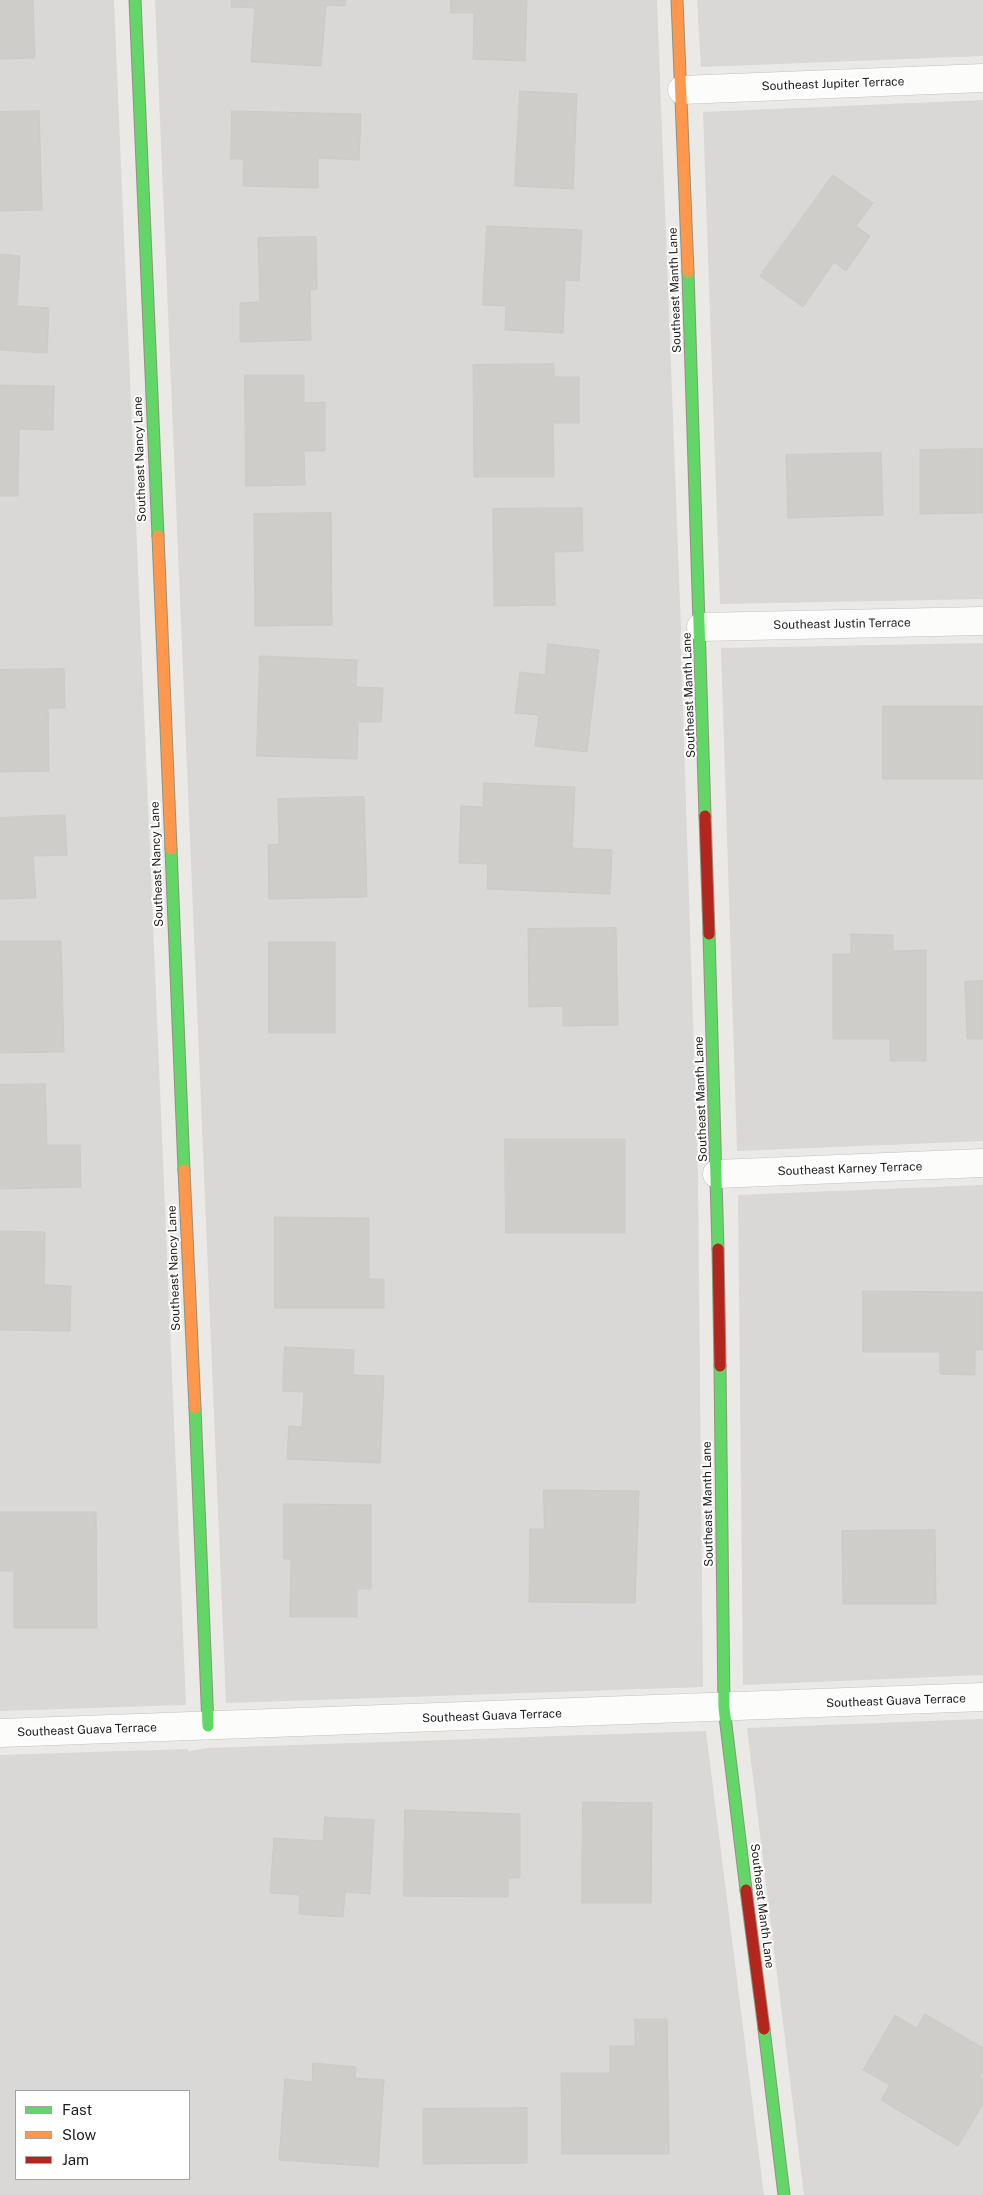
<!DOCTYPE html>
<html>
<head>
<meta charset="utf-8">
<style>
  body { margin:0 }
  #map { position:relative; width:983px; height:2195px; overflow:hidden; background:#eae9e5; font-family:"Public Sans",sans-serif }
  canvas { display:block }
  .legend { position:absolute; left:15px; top:2090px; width:175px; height:90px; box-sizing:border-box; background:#fff; border:1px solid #a4a4a4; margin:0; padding:6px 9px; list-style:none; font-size:15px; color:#1c1c1c }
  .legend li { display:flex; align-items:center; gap:10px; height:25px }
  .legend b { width:25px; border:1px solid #a4a4a4 }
</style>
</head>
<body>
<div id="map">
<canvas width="983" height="2195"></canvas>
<ul class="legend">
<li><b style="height:6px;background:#63d668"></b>Fast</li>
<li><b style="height:6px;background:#ff974d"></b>Slow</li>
<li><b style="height:6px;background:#b3261e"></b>Jam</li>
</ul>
</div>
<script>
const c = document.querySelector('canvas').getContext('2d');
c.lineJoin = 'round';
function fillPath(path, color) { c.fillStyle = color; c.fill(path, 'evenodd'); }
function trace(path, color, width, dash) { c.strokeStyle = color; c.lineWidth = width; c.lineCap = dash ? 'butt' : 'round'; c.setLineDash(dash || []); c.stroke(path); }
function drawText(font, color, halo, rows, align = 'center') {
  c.font = font + ' "Public Sans",sans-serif'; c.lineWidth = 4; c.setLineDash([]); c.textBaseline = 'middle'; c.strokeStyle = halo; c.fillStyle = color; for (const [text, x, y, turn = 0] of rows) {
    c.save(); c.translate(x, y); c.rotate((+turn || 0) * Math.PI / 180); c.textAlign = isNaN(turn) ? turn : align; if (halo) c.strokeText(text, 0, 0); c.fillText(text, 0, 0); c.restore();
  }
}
fillPath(new Path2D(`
  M0,0H114L186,1705L0,1711Z
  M155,0H657L681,628L680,649H681L698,1176L703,1687L226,1703Z
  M697,0H983V56L701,67Z
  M983,100V599L720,604L703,112Z
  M983,643V1141L737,1151L721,648Z
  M983,1185V1675L743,1685L738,1195Z
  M983,1719V2195H804L747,1728Z
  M706,1731L764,2195H0V1755L188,1749L189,1751L207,1748ZM16,2091H189V2179H16Z`), '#d9d8d6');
const building = new Path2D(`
  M0,0H33L35,58L0,59Z
  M232,0H346L345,6L326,5L321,66L251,62L255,8L231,7Z
  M451,0H527L525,61L473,59L474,13H451Z
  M520,91L577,94L573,189L515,186Z
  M39,111L42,210L0,211V112Z
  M232,111L361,114L359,160L318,158V188L243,186L244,159H231Z
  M833,175L873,203L856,226L870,236L846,271L834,262L803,307L760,276Z
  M487,226L582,230L579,281L565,280L563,333L505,330L506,306L483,305Z
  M316,237L317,289L310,290L311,340L240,342V303L260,302L258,238Z
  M0,254L20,256L17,306L49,308L47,353L0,350Z
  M554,364V377H579V423H553L554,477H474L473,365Z
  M245,375H304V403L325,402V451H304L305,485L246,486Z
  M0,385L54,386L53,430L19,429L18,496H0Z
  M983,449V513L920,514V450Z
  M881,453L883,515L788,518L786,455Z
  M582,508L583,551L554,552L555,605L494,606L493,509Z
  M331,513L332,625L255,626L254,514Z
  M548,644L599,650L587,752L535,746L539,715L515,713L520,672L545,675Z
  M260,656L357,660L356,687L383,688L381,722H358L357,759L257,756Z
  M64,669L65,708H48L49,771L0,772V670Z
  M883,706H983V779H883Z
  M484,783L575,787L572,848L612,850L610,894L487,889L488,864L459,863L461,806L483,807Z
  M364,797L367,897L269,899L268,845L279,844L278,799Z
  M65,815L67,855L33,856L36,898L0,899V818Z
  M616,928L618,1025L563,1026V1006L529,1007L528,929Z
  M851,934L893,935V951L926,950V1061H890V1039H833V954H851Z
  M0,941H61L64,1052L0,1053Z
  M269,942H335V1033H269Z
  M983,981V1039H967L965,982Z
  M45,1084L47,1145H80L81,1187L0,1189V1085Z
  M505,1139H625V1233H506Z
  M275,1217L369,1218V1279H384V1308H275Z
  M0,1231L45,1232L44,1285L71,1286L70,1331L0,1330Z
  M863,1291L983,1292V1350H975V1375L940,1374V1352H863Z
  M285,1347L354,1350L353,1375L384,1376L380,1463L287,1459L289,1426L302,1427L304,1392L283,1391Z
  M544,1490L639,1491L635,1603L529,1602L530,1529H544Z
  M284,1504L371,1505V1589H357V1617H290L291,1559H284Z
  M0,1512H96L97,1628H14V1571H0Z
  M935,1530L936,1604H843L842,1531Z
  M583,1802L652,1803L651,1903H582Z
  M405,1810L520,1814V1878H508V1897L404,1896Z
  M325,1817L374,1820L370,1894L345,1892L343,1917L299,1914L300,1895L270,1893L274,1838L323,1841Z
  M925,2014L983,2048V2072L980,2077L983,2079V2104L958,2146L881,2100L890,2085L863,2070L895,2015L916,2028Z
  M635,2019H667L669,2154H562L561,2073H610V2046H635Z
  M313,2063L356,2067L355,2078L384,2080L378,2167L279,2160L285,2079L312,2082Z
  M527,2108V2163L423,2164V2109Z`);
fillPath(building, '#cecdca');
trace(building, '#cdcac6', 1);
const street = new Path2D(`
  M682,90L983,78
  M701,627L983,621
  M717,1174L983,1163
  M0,1733L983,1697`);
const fast = new Path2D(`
  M135,0L158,536
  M688,272L705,816
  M171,849L184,1170
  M709,934L718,1249
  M720,1366L724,1708L746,1890
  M195,1408L208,1726
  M764,2029L784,2195`);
const slow = new Path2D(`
  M677,0L688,272
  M158,536L171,849
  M184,1170L195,1408`);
const jam = new Path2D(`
  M705,816L709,934
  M718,1249L720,1366
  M746,1890L764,2029`);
trace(street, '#c3c2c1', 29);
trace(fast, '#90937e', 13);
trace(slow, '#90937e', 13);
trace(jam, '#90937e', 13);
trace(street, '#fcfcfb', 28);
trace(fast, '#63d668', 11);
trace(slow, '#ff974d', 11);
trace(jam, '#b3261e', 11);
drawText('12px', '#1c1c1c', '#fff', [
  ["Southeast Jupiter Terrace",833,84,-2],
  ["Southeast Manth Lane",675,290,-92],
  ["Southeast Nancy Lane",140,459,-92],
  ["Southeast Justin Terrace",842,624,-1],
  ["Southeast Manth Lane",689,695,-92],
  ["Southeast Nancy Lane",157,864,-92],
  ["Southeast Manth Lane",701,1099,-92],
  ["Southeast Karney Terrace",850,1169,-2],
  ["Southeast Nancy Lane",174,1268,-92],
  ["Southeast Manth Lane",708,1504,-91],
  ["Southeast Guava Terrace",896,1701,-2],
  ["Southeast Guava Terrace",492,1716,-2],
  ["Southeast Guava Terrace",87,1730,-2],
  ["Southeast Manth Lane",762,1906,83]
]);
</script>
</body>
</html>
